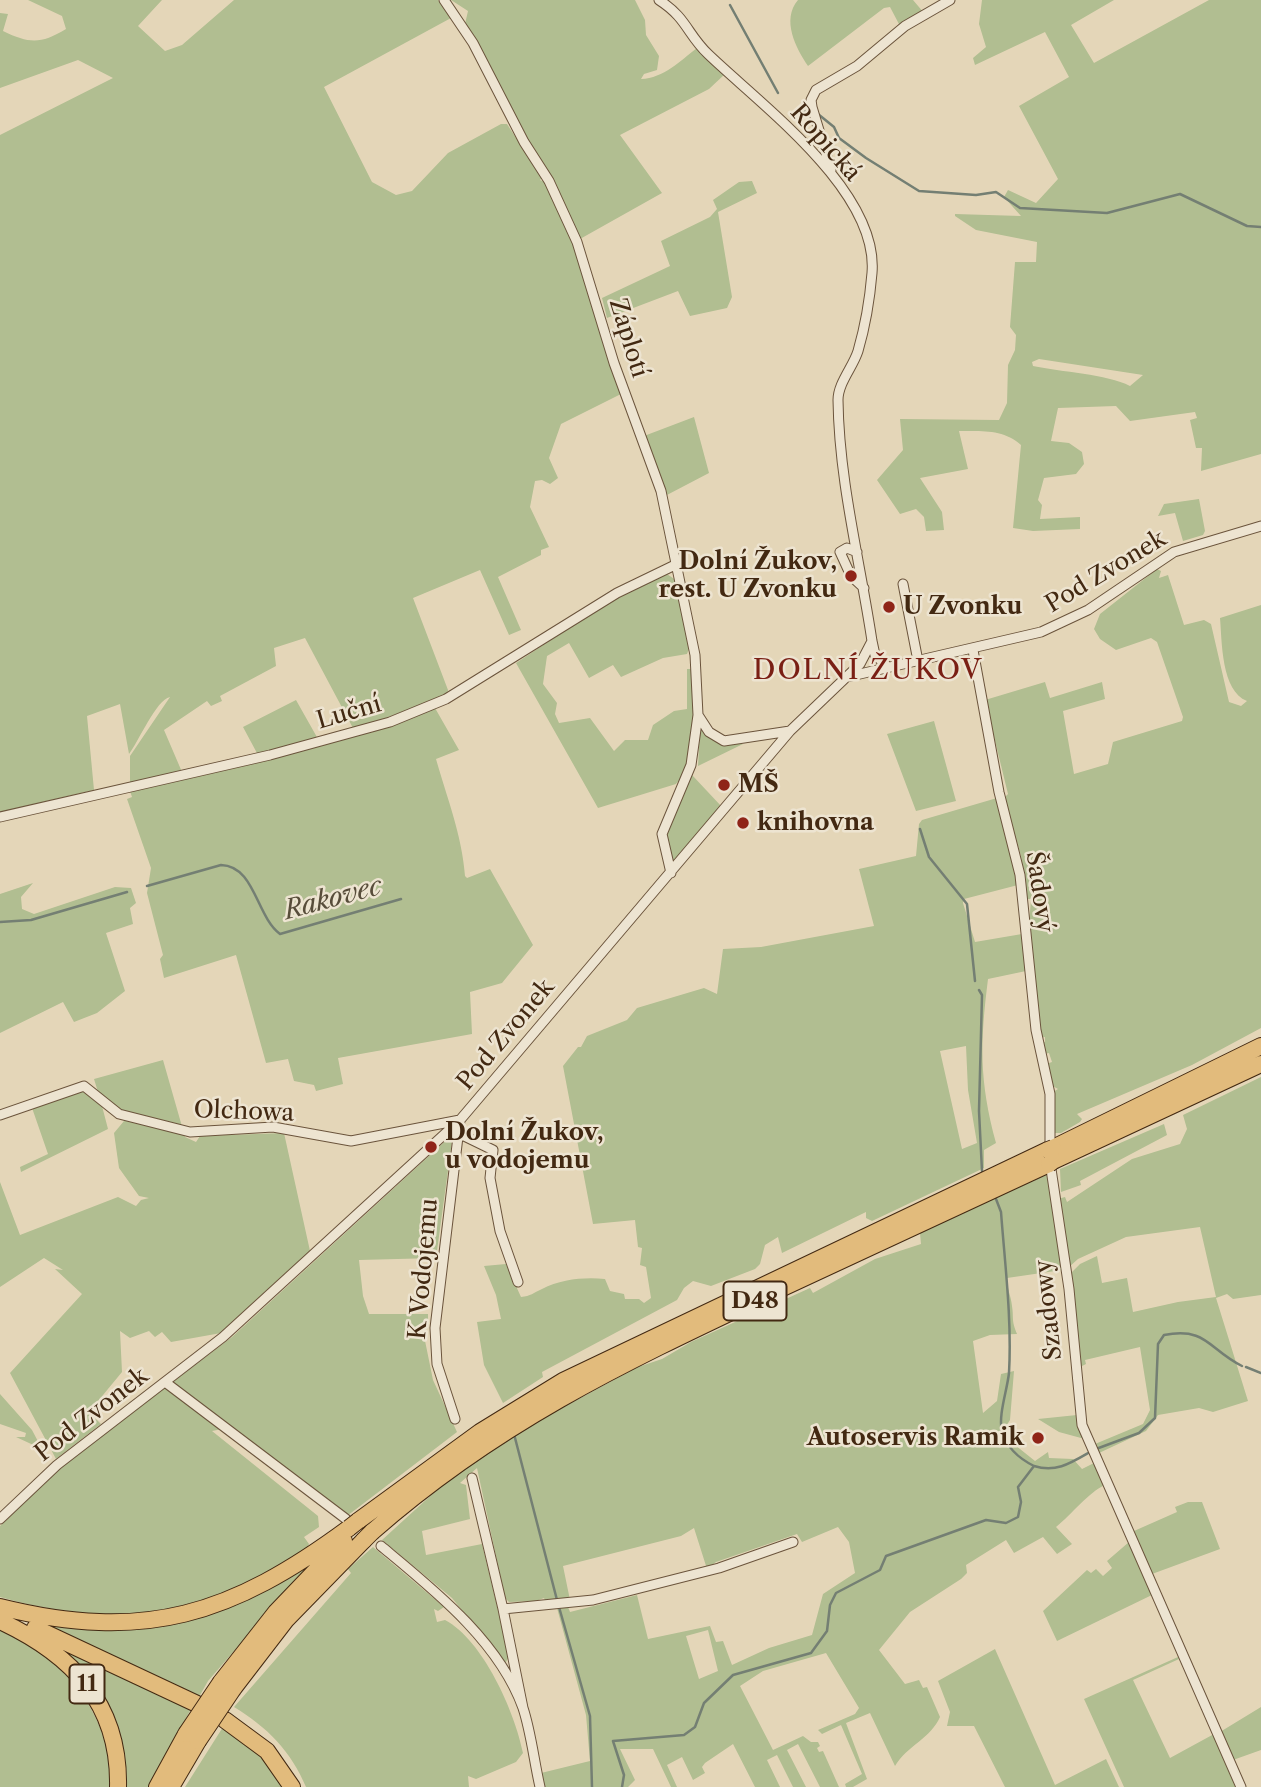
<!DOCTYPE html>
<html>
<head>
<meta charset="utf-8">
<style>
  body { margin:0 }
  canvas { display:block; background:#e4d6b8 }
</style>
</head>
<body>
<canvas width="1261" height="1787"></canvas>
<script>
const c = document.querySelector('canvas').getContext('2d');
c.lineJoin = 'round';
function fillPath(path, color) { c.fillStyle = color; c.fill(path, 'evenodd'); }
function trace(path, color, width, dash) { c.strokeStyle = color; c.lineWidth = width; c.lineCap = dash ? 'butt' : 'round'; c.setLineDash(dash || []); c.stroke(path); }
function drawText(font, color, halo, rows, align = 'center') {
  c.font = font + ' "Libre Caslon Text",serif'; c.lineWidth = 5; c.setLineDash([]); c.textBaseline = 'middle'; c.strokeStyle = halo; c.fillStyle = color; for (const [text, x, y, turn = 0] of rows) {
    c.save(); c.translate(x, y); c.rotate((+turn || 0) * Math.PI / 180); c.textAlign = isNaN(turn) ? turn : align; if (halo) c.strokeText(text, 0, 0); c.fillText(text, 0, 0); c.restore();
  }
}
fillPath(new Path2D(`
  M28,0H162L138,26L165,51L182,45L234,0H438L451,18L324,87L372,182L396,195L412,191L448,153L501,124H507L542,178L540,180L545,182C560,213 576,244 586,278C598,317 607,355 621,394L561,424L549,458L558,478L550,484L542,480L535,481L530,507L549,547L541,550V555L498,577L521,630L509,635L480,570L413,598L448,690L447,695L354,730L305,638L274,648L276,666L220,696L222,701L211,706L207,701L164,730L182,772L130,783V756L170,697C156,700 139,741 129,754L120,704L87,716L94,790L0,812V135L113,78L78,60L0,88V13L8,14L3,31C30,44 41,44 66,29L62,16Z
  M451,0H635L645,20L646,35L659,56L657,70L644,74L641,79C664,78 680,61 697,48L725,74L709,89L620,135L662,193L580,239C546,165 503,97 465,24L468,11Z
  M798,0H913L924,13L900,26L890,7L884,8L808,66C796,48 781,20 798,0Z
  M982,0H1114L1071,25L1094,63L1209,0H1261V454L1201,471L1202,448H1196L1190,420L1197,418L1195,412L1130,421L1116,406L1058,408L1051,441L1069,443L1082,452L1084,464L1076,474L1044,478L1038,500L1042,505L1040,519L1080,517V529L1033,531L1013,528L1021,445C1004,429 981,431 959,431L968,469L920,478L942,512L944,530L926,531L924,517L916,509L900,514L877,480L903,450L900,419L999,420L1007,403L1008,365L1015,350L1016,335L1010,327L1015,262H1036L1037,242L976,230L955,216V214L1021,216L1004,197L1008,190L1036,203L1058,179L1019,106L1069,77L1045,32L975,65L973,58L986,47L979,24ZM1039,359L1143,375L1130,386C1107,374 1061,372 1033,366L1032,362Z
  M752,181L757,193L718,212L732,297L727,308L690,316L678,291L607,318L602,298L670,266L661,241L710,217L717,209L713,200L739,182Z
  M694,417L709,473L665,496L644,436Z
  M1199,499L1205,531L1203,535L1183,541L1175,513L1158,516L1164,504Z
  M1157,569L1161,571L1159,578L1168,575L1184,625L1204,620L1211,624L1229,702L1241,706L1247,701C1221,691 1222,641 1220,618L1261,605V1028L1192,1065L1077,1114L1082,1119L1080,1122L1061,1133H1054L1053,1092L1058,1089L1051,1085L1046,1064L1052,1062L1049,1053L1044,1054L1041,1043L1045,1042V1037L1040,1038L1029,925L1031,899H1026L1021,856L1004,798L1008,794L985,700L1045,682L1050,698L1102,682L1105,699L1063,711L1074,774L1108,764L1113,742L1182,721L1183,717L1157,642L1151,638L1116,650L1100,639L1094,629L1100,614Z
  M667,574L677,581L690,646L687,654L663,658L621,677L613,665L589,678L569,643L547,656L543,684L557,703L555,714L559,723L590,718L614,751L625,740H648L653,725L674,711L687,709V669H693C694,698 698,763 676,784L598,808L516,663L604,605Z
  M296,700L318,739L258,755L243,727Z
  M435,708L459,750L436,759C447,798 462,835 465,876L467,878L490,869L533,945L502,983L470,992L472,1034L338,1058L343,1084L316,1091L314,1085L294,1081L288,1059L266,1063L236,955L164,978L160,959L163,955L147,893L151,868L127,799L132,797L130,791L354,737Z
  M934,721L956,801L916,811L887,734Z
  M700,728L718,743L743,744L698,766Z
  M692,775L722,807L672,862L666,836Z
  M997,798L1014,854L1018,885L964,899L963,903L975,942L1022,934L1026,971L988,979C980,1043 979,1080 996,1143L984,1150V1168L872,1221L866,1218V1212L782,1253L778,1237L765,1245L760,1264L755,1269L711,1286L693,1281L684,1288L677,1300L542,1372L543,1377L503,1403L484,1365L477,1322L501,1319L496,1295L484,1266L506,1264L521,1297C531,1296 533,1293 542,1289C561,1279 585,1277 605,1279L610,1291L624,1294L625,1299H639L644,1303L651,1298L646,1267L640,1265L642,1248L638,1247L635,1220L593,1224L563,1066L578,1047H581L587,1036L627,1020L637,1008L704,988L717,994L723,949L761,947L874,926L859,869L916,856L919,824L922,820ZM966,1046L968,1090L977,1143L962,1149L940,1051Z
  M33,883L21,897L22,909L34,914L115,887L131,888L136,903L130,908L133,924L106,933L125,991L97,1013L74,1022L63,1002L0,1033V894Z
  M163,1060L185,1137L196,1142L200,1136L284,1133L310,1251L221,1333L171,1342L162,1332L155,1337L149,1331L130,1338L120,1331L122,1372L89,1412L101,1424L56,1459L10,1373L82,1294L55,1269L63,1270L44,1258L0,1287V1182L20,1235L118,1197L136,1206L141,1200L149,1198L139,1196L119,1168L114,1133L124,1121L122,1111L98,1092L94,1079Z
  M1261,1077V1295L1233,1299L1227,1294L1216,1298L1248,1401L1213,1412L1199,1408L1158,1415L1146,1431L1099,1453L1095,1444L1143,1424L1150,1410L1140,1347L1085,1360L1086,1364L1080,1367L1070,1274L1080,1264L1097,1256L1102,1283L1127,1278L1133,1312L1178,1302L1216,1297L1200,1227L1126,1237L1078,1259L1068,1268L1058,1199L1065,1197L1067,1202L1132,1159L1180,1144L1187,1129L1183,1115Z
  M82,1091L102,1106L108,1129L21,1172L20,1167L48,1154L31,1105Z
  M1164,1124L1167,1135L1080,1181L1081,1185L1061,1192L1060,1169Z
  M453,1134L436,1258L359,1260L363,1296L369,1314H428V1324L422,1326L433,1380L457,1432L347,1516L233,1427L212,1431L318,1516L319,1527L304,1537L309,1544L306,1550C204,1615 117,1630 0,1597V1526L57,1470L232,1337Z
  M1048,1174L1062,1270L1007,1278C1007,1290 1011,1295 1012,1306C1014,1319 1011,1319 1017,1334L990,1335L973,1341L983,1413L997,1401L1001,1374L1014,1371L1010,1420L1001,1434L1007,1445L1010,1441L1035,1461L1048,1452L1049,1458L1073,1459L1082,1469L1096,1462L1105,1485C1089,1492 1072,1514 1056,1527L1072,1544L1057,1554L1043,1537L1014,1553L1006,1540L966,1565L967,1573L961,1579L910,1612L879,1650L905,1684L919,1680L923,1688L927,1687L940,1717C931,1738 907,1746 895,1766L870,1713L846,1723L867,1779L853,1787H846L845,1784L862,1774L841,1725L822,1734L818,1730L855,1714L859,1708L826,1653L763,1671L740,1686L773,1750L803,1736L811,1742H818L820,1746L817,1748L819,1752L823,1751L839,1787H820L798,1744L787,1750L806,1787H793L777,1755L767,1760L780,1787H755L733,1744L705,1763L702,1767L705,1773L693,1780L682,1757L667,1765L677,1787H671L653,1749H620L635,1780L628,1787H544L541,1773L590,1761L586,1715L557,1608L568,1607L570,1612L637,1595L648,1639L710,1626L716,1642L723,1641L732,1665L769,1648L812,1635L823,1594L855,1573L849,1542L838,1527L802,1542L797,1534L716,1562L707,1569L694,1528L681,1536L563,1566L570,1600L546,1602L544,1598L536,1601L509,1602L505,1598L477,1468L460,1483L466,1485L470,1519L422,1531L426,1555L482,1544L509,1656L505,1664L452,1598L382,1540L439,1488L519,1431L638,1367L662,1359L691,1342L810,1288L813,1293L875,1259L921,1244L920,1233ZM708,1630L718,1671L699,1679L686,1636Z
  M0,1394L32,1430L42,1449L16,1437H25L26,1433L0,1424Z
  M1077,1415L1084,1437L1081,1438L1059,1432L1038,1419Z
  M1188,1502H1202L1220,1549L1152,1574L1134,1531L1177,1512L1175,1507Z
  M1129,1542L1154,1594L1057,1641L1043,1611L1087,1570L1091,1573L1096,1569L1103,1576L1112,1568L1107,1561Z
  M373,1547L444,1607L438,1611L434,1609L437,1622L445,1620C483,1640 515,1712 523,1753L516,1762L476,1779L468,1776L469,1787H306C291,1751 267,1727 234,1707L351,1573L348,1569Z
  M307,1567L208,1681L199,1697L42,1624C143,1638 221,1621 307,1567Z
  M0,1627C57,1655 100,1701 111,1765C112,1773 110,1780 110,1787H0Z
  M995,1649L1055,1785L1106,1759L1119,1787H1005L974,1726H947L950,1712L938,1681Z
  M66,1651L191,1709L148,1787H125C125,1736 101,1687 66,1651Z
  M1178,1657L1179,1659L1133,1680L1170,1758L1214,1734L1238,1787H1124L1084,1699Z
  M1261,1707V1750L1233,1760L1220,1732Z
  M223,1727L257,1752L283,1787H185Z`), '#b1be91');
trace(new Path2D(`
  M730,5L778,93
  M801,111L811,113
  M818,114L834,127L839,138L866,158L919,191L976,195L996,192L1020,208L1107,213L1180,194L1247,226L1261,227
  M920,829L929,857L967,904L975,981
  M147,886L221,865C255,866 256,916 280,934L401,899
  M0,922L31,920L127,892
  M979,990L982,995L979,1111L982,1171
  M996,1199L1001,1212C1005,1265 1012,1320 1009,1373C1007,1391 998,1415 1002,1432C1007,1448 1020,1459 1034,1466
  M1246,1367L1261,1373
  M514,1434L557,1600
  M1096,1449L1139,1433L1155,1418L1158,1344L1164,1335C1207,1327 1208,1349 1242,1366
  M559,1607L590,1716L592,1787
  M622,1787L624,1775L613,1741L684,1735L695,1727L704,1703L733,1675L811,1653L827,1631L830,1605L836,1593L880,1570L886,1556L986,1520L1006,1523L1018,1517L1021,1502L1018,1487L1034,1466C1056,1473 1071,1463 1090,1452`), '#747f73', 2.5);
const street = new Path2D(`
  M444,0L473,43L524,142L549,181L577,242L614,363L661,491L695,655L698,715L691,765L662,834L671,873
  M659,0C687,18 687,34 708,54C761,105 879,191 872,273C870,297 865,327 858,351C853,367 838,383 838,400C839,481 860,561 872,641L875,655L888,667
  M831,170L812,107L811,100L816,90L857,66L905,26L950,0
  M857,552L847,548L840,552L851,576L864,588
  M903,584L918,661
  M973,650L999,792L1020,875L1036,1030L1050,1094V1142
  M847,677L1041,632L1088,610L1174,552L1261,526
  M698,715L709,732L724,741L790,731
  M0,817L270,755L390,722L446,699L617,593L677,564
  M0,1115L84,1086L119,1114L190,1132L273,1127L351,1141L460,1120L435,1328L437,1364L455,1419
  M458,1133L493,1150L490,1178L500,1231L518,1282
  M1051,1169L1069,1289L1082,1425L1241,1787
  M165,1382L346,1519
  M472,1478L503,1609
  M0,1519L57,1465L223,1337L460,1120L790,731L860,664L872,641
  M381,1546C434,1590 499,1641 523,1708C531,1732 534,1761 540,1787
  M523,1708L503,1609L593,1600L719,1568L793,1542`);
const highway = new Path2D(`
  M1053,1148L1261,1046
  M1053,1161L1261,1064
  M358,1521L480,1432L563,1381L1048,1150
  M372,1532C495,1424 619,1365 765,1296C860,1252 954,1208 1049,1164
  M0,1607C145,1643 231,1615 349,1528
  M0,1621C71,1654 120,1703 118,1787
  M35,1628L197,1704
  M221,1682L276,1612L344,1541
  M233,1689L286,1620L364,1540
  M225,1720L267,1751L292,1787
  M157,1787L186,1734
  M171,1787L198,1741`);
trace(street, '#6b543c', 11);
trace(highway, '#432912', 18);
trace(street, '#ede4d1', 9);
trace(highway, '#e2bb7c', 16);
const highwayBridge = new Path2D(`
  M1048,1150L1053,1148
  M1049,1164L1053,1161
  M349,1528L358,1521
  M364,1540L372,1532
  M186,1734L221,1682
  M198,1741L233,1689`);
trace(highwayBridge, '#432912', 18, []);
trace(highwayBridge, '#e2bb7c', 16);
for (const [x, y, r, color] of [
  [851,576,7,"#8f2418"],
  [889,607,7,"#8f2418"],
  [724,785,7,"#8f2418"],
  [743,823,7,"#8f2418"],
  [431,1147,7,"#8f2418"],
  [1038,1438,7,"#8f2418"]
]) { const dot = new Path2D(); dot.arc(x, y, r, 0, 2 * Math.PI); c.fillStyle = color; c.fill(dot); trace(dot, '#ede4d1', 2.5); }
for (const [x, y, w] of [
  [755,1301,63],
  [87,1684,35]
]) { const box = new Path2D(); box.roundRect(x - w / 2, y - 19.5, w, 39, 5); c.fillStyle = '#ede4d1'; c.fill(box); trace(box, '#432912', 2); }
drawText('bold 23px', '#432912', null, [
  ["D48",755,1301],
  ["11",87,1684]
]);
drawText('24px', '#432912', '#ede4d1', [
  ["Ropická",825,143,49],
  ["Záplotí",628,338,73],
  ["Pod Zvonek",1106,572,-31],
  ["Luční",349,713,-16],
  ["Šadový",1039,892,82],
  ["Pod Zvonek",506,1035,-50],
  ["Olchowa",244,1112,2],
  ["K Vodojemu",424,1269,-85],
  ["Szadowy",1049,1310,-96],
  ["Pod Zvonek",92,1415,-38]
]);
drawText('bold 24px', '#432912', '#ede4d1', [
  ["Dolní Žukov,",837,562,"right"],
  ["rest. U Zvonku",837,590,"right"],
  ["U Zvonku",903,607],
  ["MŠ",738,785],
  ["knihovna",757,823],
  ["Dolní Žukov,",445,1133],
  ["u vodojemu",445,1161],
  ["Autoservis Ramik",1024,1438,"right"]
], 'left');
drawText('italic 26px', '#584d3a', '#ede4d1', [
  ["Rakovec",333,899,-15]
]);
c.letterSpacing = '2px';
drawText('28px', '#7a1f14', '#ede4d1', [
  ["DOLNÍ ŽUKOV",868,671]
]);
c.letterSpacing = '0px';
</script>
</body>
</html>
